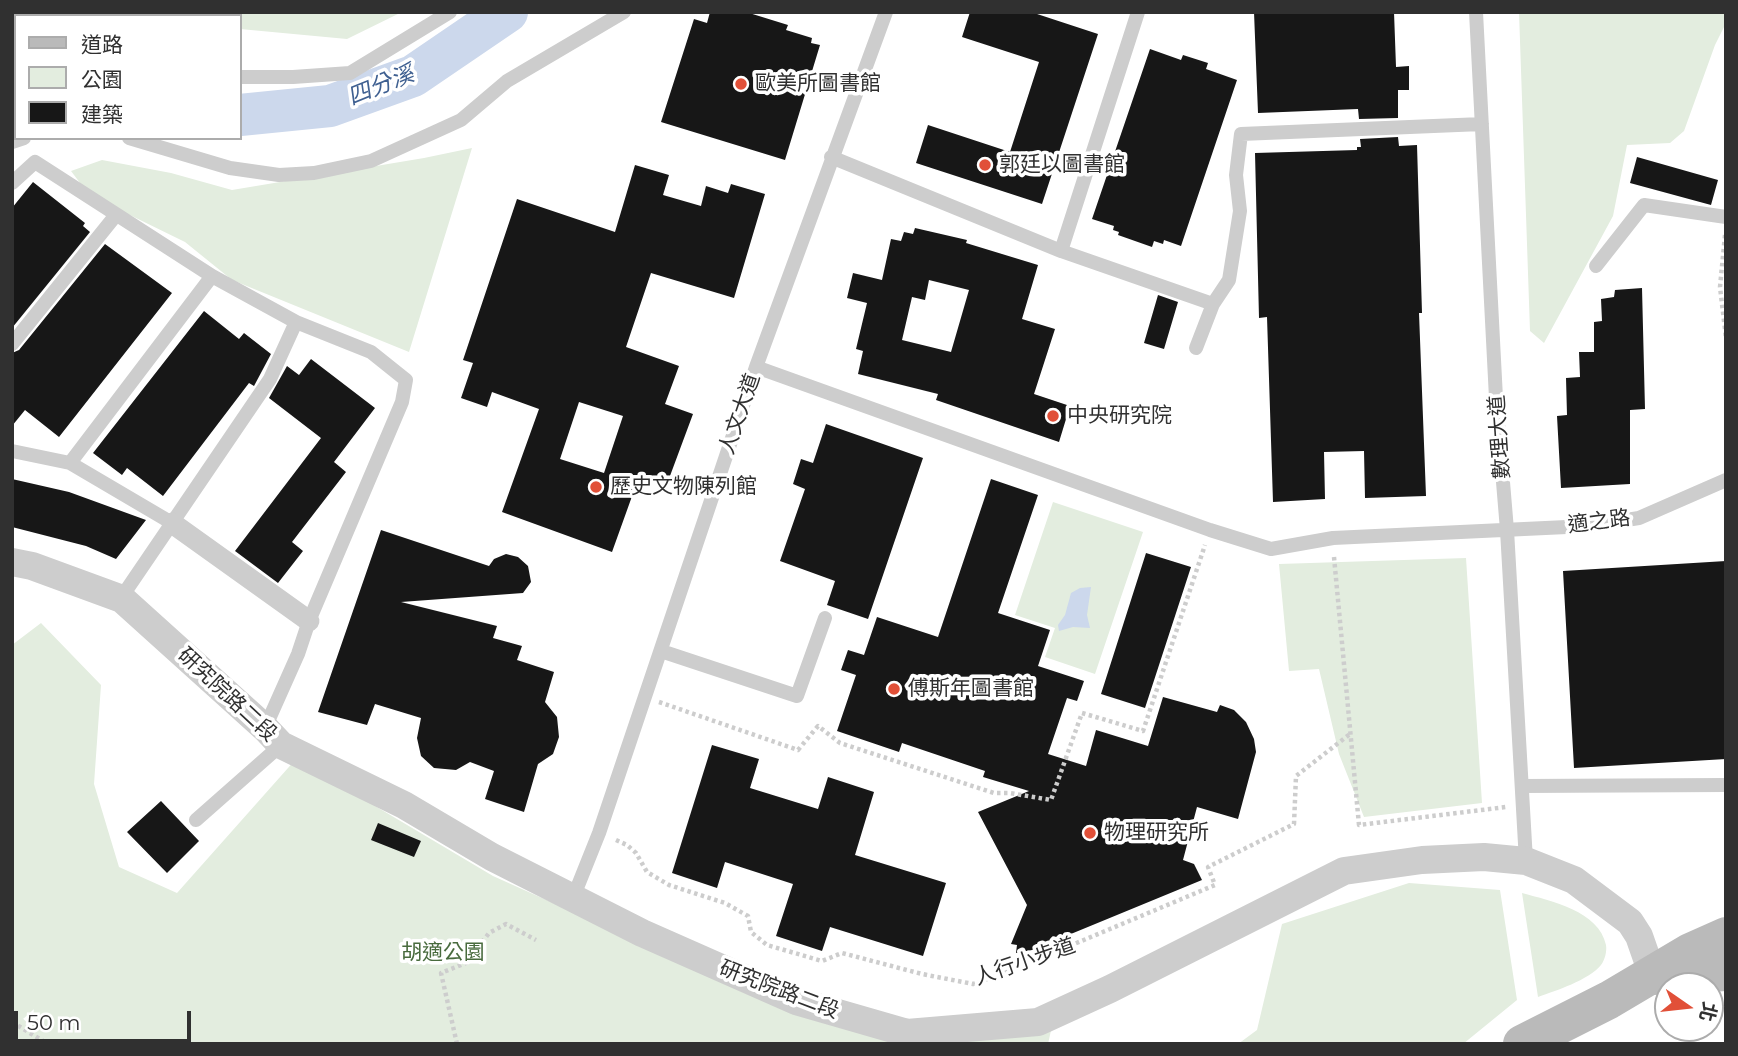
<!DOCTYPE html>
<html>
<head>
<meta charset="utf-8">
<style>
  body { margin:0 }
  #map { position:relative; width:1738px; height:1056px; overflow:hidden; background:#fff; font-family:Montserrat,"Noto Sans TC",sans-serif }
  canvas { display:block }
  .frame { position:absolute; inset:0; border:14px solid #303030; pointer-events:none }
  .legend { position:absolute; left:14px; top:14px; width:228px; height:126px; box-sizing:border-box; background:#fff; border:2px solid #acacac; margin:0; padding:9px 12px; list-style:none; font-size:21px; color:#303030 }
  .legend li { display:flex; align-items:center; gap:14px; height:35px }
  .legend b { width:35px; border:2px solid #acacac }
  .north { position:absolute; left:1654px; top:972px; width:70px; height:70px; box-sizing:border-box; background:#fff; border:2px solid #acacac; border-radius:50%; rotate:104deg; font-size:19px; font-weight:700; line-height:28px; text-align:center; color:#303030 }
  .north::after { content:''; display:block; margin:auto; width:24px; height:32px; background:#e15038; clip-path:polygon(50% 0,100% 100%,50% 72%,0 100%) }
  .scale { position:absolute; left:14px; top:1011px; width:177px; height:32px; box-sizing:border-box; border:4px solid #303030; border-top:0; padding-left:9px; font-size:21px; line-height:24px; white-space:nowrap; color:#303030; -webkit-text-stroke:5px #fff; paint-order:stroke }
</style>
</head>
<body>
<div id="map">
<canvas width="1738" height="1056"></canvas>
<div class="frame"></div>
<ul class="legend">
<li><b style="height:9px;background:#bababa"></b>道路</li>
<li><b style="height:19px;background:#e3eddf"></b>公園</li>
<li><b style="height:19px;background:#171717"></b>建築</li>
</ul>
<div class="north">北</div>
<div class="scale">50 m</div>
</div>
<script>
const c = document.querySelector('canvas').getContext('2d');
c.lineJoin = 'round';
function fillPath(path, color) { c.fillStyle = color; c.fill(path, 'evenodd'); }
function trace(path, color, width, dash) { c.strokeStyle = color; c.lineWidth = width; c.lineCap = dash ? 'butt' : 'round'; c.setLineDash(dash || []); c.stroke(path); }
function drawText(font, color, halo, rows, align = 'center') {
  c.font = font + ' Montserrat,"Noto Sans TC",sans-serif'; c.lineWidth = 7; c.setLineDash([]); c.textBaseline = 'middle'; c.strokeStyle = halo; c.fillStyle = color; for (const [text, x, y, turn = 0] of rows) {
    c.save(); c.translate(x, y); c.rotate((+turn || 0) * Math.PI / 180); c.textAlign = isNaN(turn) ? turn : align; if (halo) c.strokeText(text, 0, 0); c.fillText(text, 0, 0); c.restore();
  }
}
fillPath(new Path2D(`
  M65,12H402L347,39L240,29V16H102Z
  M1519,12H1726V23L1715,45L1684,131L1670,143L1627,145L1613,216L1544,343L1530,331Z
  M472,148L409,352L232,280L185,242L89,195L71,171L102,160L171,173L232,190L424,158Z
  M1053,502L1143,532L1095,674L1045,657L1055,628L1015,615Z
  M1466,558L1482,803L1364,817L1339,754L1319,669L1289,671L1279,564Z
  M41,623L101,685L94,784L119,867L177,893L296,759L493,876L662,952L902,1044H12V645Z
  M1409,883L1500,890L1517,1000L1463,1044H1238L1257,1030L1282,924Z
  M1522,893C1551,901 1599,911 1606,945C1607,951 1605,960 1601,965C1589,980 1555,991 1538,997Z
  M1052,1026L1048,1044H903Z`), '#e3eddf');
fillPath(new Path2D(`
  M1091,587L1087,615L1090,628L1073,627L1059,631L1058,625L1065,615L1071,593L1080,588Z`), '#ccd8ec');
trace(new Path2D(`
  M12,78L16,77
  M240,115L330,106L413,76L507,12`), '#ccd8ec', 42);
fillPath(new Path2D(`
  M710,12H746L788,25L786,30L812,38L811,43L820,45L785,160L661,122L694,19L707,23Z
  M970,12H1031L1098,34L1042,204L916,163L928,125L1010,152L1039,62L962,37Z
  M1254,12H1394L1396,67L1409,66V90H1398V118L1359,119L1358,109L1258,113Z
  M1150,49L1181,60L1183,55L1208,63L1206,69L1237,80L1181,246L1164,240L1163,244L1154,241L1152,247L1118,235L1119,232L1113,230L1114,226L1092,219Z
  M1398,137L1399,146L1417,145L1422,313H1419L1426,496L1365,498L1364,451L1324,452L1325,499L1273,502L1267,317L1259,318L1255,153L1357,150V147H1361L1360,139Z
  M1637,157L1718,180L1711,205L1630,183Z
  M635,165L669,175L663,195L701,206L706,186L728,193L731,184L765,194L734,298L651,273L626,347L679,366L665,404L693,414L667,484L640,474L612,552L502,512L539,409L492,392L487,407L461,398L473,363L463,360L517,199L615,232ZM579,402L623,416L604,473L560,459Z
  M33,182L85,223L83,226L90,232L12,328V208Z
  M915,228L967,240L966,243L1038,265L1022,319L1055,329L1034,394L1070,406L1059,442L936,400L938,394L858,374L863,351L856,349L867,303L847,298L853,273L882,280L891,239L901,241L904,232L913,234ZM929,280L969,290L951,352L902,340L912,297L925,300Z
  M105,244L172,293L59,437L25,410L12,426V353L19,350Z
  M1642,288L1645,409L1630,410V484L1561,488L1557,416L1567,415L1566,378L1580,377L1579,352H1594V322L1602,321L1601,299L1614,297L1615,290Z
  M1158,295L1178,302L1164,349L1144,343Z
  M204,311L239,339L244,333L271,354L254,386L249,383L163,496L127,468L122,475L93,453Z
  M311,359L375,408L334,462L346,472L292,542L303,551L278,583L235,551L321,438L269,398L287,366L299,375Z
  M826,424L923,458L868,619L827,605L835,581L780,561L805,489L793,484L801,459L813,463Z
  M12,479L69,492L146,520L116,559L86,546L12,527Z
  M991,479L1038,495L998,613L1050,630L1038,666L1084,681L1077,701L1067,698L1048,754L1086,766L1096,730L1148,746L1163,697L1217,712L1220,705L1234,710L1246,722L1254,739L1256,752L1238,819L1197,807L1183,860L1194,864L1202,880L1032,950L1016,953L1017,945L1011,944L1027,905L978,812L1029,791L983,777L985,771L902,743L899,752L837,731L856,675L841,670L848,650L864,655L877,617L938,637Z
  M381,530L489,566L494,559L506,554L518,557L528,566L531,582L523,593L401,602L497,626L493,638L522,646L517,660L554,672L545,702L557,717L559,737L553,754L538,764L524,812L485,799L494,771L470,762L456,770L434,768L421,756L417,738L421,718L375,704L367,725L318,712Z
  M1146,553L1191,567L1145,708L1101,694Z
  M1726,561V759L1574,768L1563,571Z
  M712,745L759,759L750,788L818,809L828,777L874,792L855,855L946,883L923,956L830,927L822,951L776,936L793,884L725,862L717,888L672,873Z
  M161,801L199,841L167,873L127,832Z
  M378,823L421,841L414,857L371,840Z`), '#171717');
trace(new Path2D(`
  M1725,235L1720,287L1726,338
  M1334,557L1359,825L1506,807
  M659,702L798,750L818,726L840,743L994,793H1010L1051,800L1082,713L1143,731L1205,545
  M616,840L627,845L636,853L647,872L669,885L725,903L748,916L751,932L767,945L822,961L842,953L922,974L973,984L1005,973L1215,885L1208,867L1294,824L1296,776L1350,734
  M12,1022L43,1041L53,1044
  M457,1044L441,973L466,963L489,933L506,924L536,940`), '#cdcdcd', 4.5, [3.5, 3.5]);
trace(new Path2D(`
  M1476,12L1496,398L1507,530L1526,861
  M12,22L16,21
  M240,77H293L350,73L450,12
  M129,138L230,168L279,175L314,173L371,161L461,120L507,81L624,12
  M12,142L24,138
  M831,157L1061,251L1213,304
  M12,183L35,162L212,276L296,322
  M1061,251L1138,12
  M1596,266L1644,205L1726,217
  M12,344L116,215
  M1196,348L1213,304L1229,280L1240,211L1236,175L1241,134L1482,124
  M756,367L1210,530L1271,549L1333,538L1588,526L1639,518L1726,480
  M12,451L70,463L172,523
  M70,463L212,276
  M121,598L270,379L296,322L371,352L406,380L402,402L309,621L298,654L265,728
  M661,651L797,696L825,618
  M1522,786L1726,785
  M196,820L281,745
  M573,898L599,833L756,367L886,12`), '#cdcdcd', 14);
trace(new Path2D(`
  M172,523L309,621`), '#cdcdcd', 21);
trace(new Path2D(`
  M12,562L32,566L122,599L265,728L281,745L404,805L492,857L642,933L796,1001L907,1033L1038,1022L1110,989L1344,871L1422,860L1484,857L1526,861L1574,880L1630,922L1639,936L1653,976`), '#cdcdcd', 28);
trace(new Path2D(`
  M1653,976L1726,972
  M1522,1044L1609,1000L1690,952L1726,936`), '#bababa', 38);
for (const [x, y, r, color] of [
  [741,84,7,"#e15038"],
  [985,165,7,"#e15038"],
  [1053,416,7,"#e15038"],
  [596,487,7,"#e15038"],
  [894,689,7,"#e15038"],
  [1090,833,7,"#e15038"]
]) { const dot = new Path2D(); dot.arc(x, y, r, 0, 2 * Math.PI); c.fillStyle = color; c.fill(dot); trace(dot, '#fff', 2.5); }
drawText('21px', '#303030', '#fff', [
  ["歐美所圖書館",755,84],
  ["郭廷以圖書館",999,165],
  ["中央研究院",1067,416],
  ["歷史文物陳列館",610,487],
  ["傅斯年圖書館",908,689],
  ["物理研究所",1104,833]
], 'left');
drawText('21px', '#303030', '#fff', [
  ["人文大道",740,414,-71],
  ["數理大道",1500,437,-94],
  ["適之路",1599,522,-7],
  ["研究院路二段",227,695,43],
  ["人行小步道",1025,962,-19],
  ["研究院路二段",779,990,21]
]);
drawText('21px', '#496b3e', '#fff', [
  ["胡適公園",443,953]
]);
drawText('italic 23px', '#3f6091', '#fff', [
  ["四分溪",381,86,-22]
]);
</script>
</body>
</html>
